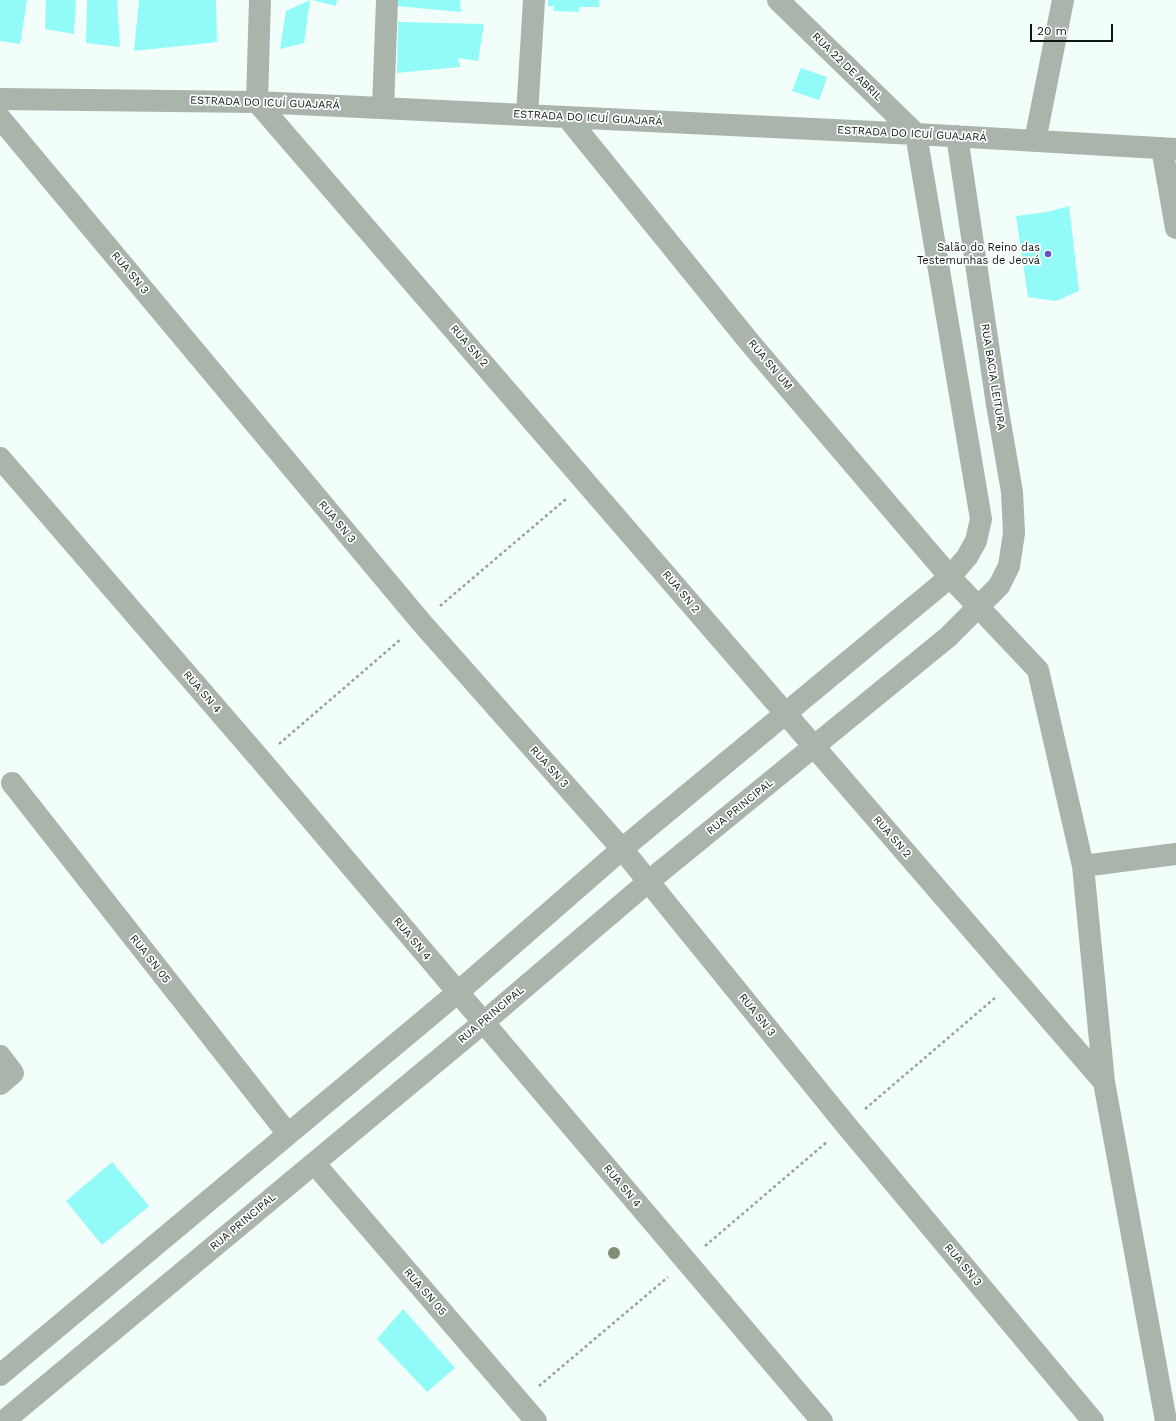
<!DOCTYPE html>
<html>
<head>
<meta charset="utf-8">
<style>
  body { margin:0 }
  #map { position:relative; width:1176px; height:1421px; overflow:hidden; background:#f1fef9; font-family:"Work Sans",sans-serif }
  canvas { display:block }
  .scale { position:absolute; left:1030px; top:24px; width:83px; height:18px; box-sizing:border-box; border:2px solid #0c1713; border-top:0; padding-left:5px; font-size:12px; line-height:14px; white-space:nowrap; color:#0c1713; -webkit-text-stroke:3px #fff; paint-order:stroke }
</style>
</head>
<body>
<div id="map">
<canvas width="1176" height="1421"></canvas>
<div class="scale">20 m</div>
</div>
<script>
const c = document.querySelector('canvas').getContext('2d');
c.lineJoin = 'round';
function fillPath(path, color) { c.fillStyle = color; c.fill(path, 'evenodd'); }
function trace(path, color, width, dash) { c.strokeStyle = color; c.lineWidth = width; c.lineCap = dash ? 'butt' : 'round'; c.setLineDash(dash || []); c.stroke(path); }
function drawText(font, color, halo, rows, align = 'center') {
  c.font = font + ' "Work Sans",sans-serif'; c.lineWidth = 3.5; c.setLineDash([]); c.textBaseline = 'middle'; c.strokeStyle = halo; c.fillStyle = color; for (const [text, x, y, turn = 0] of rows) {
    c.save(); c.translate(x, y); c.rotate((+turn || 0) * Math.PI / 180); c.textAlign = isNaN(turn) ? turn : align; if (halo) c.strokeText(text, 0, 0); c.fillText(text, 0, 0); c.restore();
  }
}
fillPath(new Path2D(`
  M0,0H27L20,44L0,41Z
  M46,0H76L74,34L45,29Z
  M87,0H117L120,47L86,43Z
  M139,0H216L217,42L134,51Z
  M310,0L304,43L280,49L286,11Z
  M312,0H337L336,6Z
  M398,0H460L461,12L397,6Z
  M548,0H599V7H579V12L554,11V6H548Z
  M398,22L484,24L478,61L458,58L460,67L397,73Z
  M801,68L827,77L819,100L792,91Z
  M1069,206L1079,291L1056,301L1028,297L1016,216L1047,212Z
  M112,1162L149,1206L102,1245L66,1201Z
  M403,1309L455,1368L427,1392L377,1339Z`), '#92fbf8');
trace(new Path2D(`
  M440,606L566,499
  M279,744L401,639
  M865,1109L996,997
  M705,1246L828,1141
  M539,1386L668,1277`), '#96a29d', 2.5, [3, 3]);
trace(new Path2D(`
  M260,0L257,102L1104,1082
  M778,0L916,134
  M0,99L257,102L916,134L1176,149
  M383,108L387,0
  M527,115L534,0
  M567,117L751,344L950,577L1038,670L1083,866L1104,1082L1166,1421
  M0,118L421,622L622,849L846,1125L1093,1421
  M1035,141L1063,0
  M1162,148L1176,228
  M0,458L260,759L822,1421
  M12,783L288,1134
  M1083,866L1176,854
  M0,1056L13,1073L0,1084
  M314,1163L536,1421
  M0,1375L457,993L622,849L950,577L967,557L976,541L981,519L916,134
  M4,1421L484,1022L649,881L948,637L999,586L1009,566L1014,533L1012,492L997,405L957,136`), '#aab4ab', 22);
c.fillStyle = '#808f71';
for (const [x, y] of [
  [614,1253]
]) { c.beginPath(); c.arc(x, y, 6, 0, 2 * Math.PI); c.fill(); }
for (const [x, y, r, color] of [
  [1048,254,4,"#5d52ca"]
]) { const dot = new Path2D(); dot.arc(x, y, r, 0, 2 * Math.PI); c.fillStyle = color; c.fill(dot); trace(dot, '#fff', 1.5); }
drawText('11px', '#0c1713', '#fff', [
  ["RUA 22 DE ABRIL",847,67,44],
  ["ESTRADA DO ICUÍ GUAJARÁ",265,103,2],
  ["ESTRADA DO ICUÍ GUAJARÁ",588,118,3],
  ["ESTRADA DO ICUÍ GUAJARÁ",912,134,3],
  ["RUA SN 3",130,273,50],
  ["RUA SN 2",469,346,49],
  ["RUA SN UM",770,365,50],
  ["RUA BACIA LEITURA",993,377,81],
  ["RUA SN 3",337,522,50],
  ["RUA SN 2",681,592,50],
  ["RUA SN 4",202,692,49],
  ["RUA SN 3",549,767,48],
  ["RUA PRINCIPAL",740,807,-39],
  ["RUA SN 2",892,837,49],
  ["RUA SN 4",412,939,50],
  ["RUA SN 05",150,959,52],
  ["RUA PRINCIPAL",491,1015,-40],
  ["RUA SN 3",757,1015,51],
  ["RUA SN 4",622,1186,50],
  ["RUA PRINCIPAL",243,1222,-40],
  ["RUA SN 3",963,1265,50],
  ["RUA SN 05",425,1292,49]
]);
drawText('11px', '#0c1713', '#fff', [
  ["Salão do Reino das",1040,248],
  ["Testemunhas de Jeová",1040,261]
], 'right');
</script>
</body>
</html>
